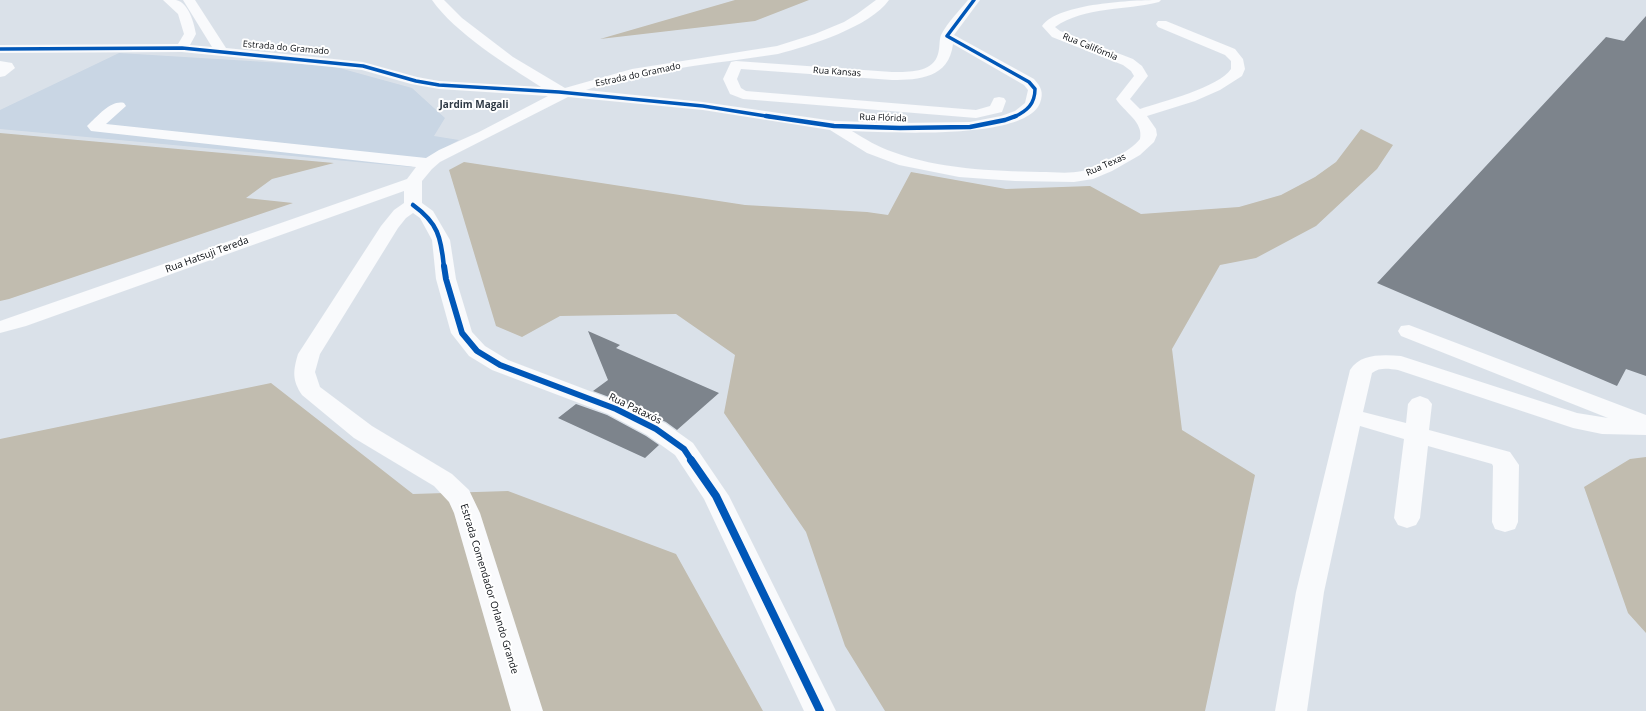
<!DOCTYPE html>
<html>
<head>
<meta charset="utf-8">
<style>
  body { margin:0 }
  canvas { display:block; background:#dae1e9 }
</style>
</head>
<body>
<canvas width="1646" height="711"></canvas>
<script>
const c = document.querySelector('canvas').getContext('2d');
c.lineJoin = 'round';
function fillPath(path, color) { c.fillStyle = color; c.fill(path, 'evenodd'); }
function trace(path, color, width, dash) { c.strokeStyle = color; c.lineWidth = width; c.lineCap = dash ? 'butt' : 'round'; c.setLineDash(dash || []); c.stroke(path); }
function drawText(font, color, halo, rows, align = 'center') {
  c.font = font + ' "Open Sans",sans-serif'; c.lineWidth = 4; c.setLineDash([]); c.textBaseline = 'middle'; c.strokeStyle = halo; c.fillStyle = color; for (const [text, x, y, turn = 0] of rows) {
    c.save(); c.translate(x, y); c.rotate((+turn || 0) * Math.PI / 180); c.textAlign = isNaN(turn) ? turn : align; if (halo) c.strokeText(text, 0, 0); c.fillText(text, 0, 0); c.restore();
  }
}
fillPath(new Path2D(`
  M119,53L332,66L412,88L445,118L434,136L459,140L411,167L0,129V110Z`), '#c9d6e4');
fillPath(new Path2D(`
  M735,0H809L755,21L600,39Z
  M1361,129L1393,145L1377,169L1316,226L1256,258L1220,265L1172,349L1182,430L1255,475L1205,711H885L845,646L806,532L724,413L735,355L676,314L560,316L522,337L496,326L449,170L464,162L745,205L867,212L888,215L911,172L1006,189L1090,186L1141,214L1239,207L1281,195L1315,177L1336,162Z
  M0,133L334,163L272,179L246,198L293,203L9,299L0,301Z
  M271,383L413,494L508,491L676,554L763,711H0V439Z
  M1646,457V633L1628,613L1584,487L1630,459Z`), '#c1bcaf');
fillPath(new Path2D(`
  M1646,16V376L1626,369L1617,386L1377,283L1606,37L1624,41Z
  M588,331L620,345L616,348L719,393L677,430L666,422L625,403L593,391L608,380Z
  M576,404L607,415L646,436L659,445L645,458L558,418Z`), '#7d848c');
fillPath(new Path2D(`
  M163,0C167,0 172,0 176,0C189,3 194,23 196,34L190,45L212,47L183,0H195L226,48L363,62L417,77L439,81L541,87C507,65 455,33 432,0H444L462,18L513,57L565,88L632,69L777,46L815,34L844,22L857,14L876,0H889C870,27 809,46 778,54C714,64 647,69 586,90L703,102L834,121L900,123L970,122L1001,116L1015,111L1025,103L1028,90L1024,85L953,44C949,78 919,80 892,80L741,69L737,79L741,88L746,91L976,110L990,106L994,98L999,97L1004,98L1006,101L1002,112L976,118L743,99L730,94L723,79L731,62L736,61L892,72C908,72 933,73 938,54C940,48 939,40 941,35C948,22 959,11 968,0H980L954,35L1034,79C1041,87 1044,92 1040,103C1025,141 887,132 852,131C865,139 878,147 893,152C939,169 991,171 1040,172C1054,172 1069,174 1082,171C1098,168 1131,151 1140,139C1144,122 1124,112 1116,99L1134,76L1131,71L1123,65L1052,37L1042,26C1058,3 1134,0 1161,0L1159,2C1125,11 1085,6 1055,27L1060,31L1133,59L1142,66L1148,76L1130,99L1140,109C1161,102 1220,87 1231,69V61L1225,55L1158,27L1156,24L1158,21H1166L1235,49L1243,59L1245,69L1242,76L1220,90L1195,101L1147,116L1156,129L1157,135L1154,142L1140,155L1112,171L1093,179L1074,182L1015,181L959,177L899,165L867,153L830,130L703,110L568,97L440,162L432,169L422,181V203L433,211L450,240L456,279L472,332L485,346L508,360L624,404L665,423L693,443L729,496L836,711H804L704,499L675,455L647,435L608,414L492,370L469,356L451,333L436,279L432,240L420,218L413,213L406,218L398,228L320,354L315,372L320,387L372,426L452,474L469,490L480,513L543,711H511L454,513L449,502L434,486L354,438L302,395C292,380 293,371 298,354L381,226L394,210L404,203V191L26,326L0,333V321L407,179L416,167L91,131L87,126L90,123C99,115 111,100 124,103L126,106L106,124L426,158L439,150L479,132L548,96L439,89L411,84L362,70L182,52L0,53V45L178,44L184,34L178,14Z
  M0,61L12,63L15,68L5,76L0,77Z
  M1409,325L1646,415V435L1602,434L1573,428L1398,370C1389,369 1380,367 1372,373L1363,412L1406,423L1408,404L1412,399L1420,396L1428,399L1432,404L1429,430L1510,452L1519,465L1518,522L1515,529L1505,532L1495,529L1492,522L1493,466L1492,464L1428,446L1420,518L1416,525L1407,528L1398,525L1394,518L1404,439L1360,426L1324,592L1307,711H1275L1296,592L1350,370C1361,353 1383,355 1401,356L1577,413L1608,418L1401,336L1398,331L1401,326Z`), '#f9fafc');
trace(new Path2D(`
  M974,0L947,36L1029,82L1035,89C1035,104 1027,111 1014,117
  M0,49L182,48L363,66L416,81L439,85L559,92L703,106L772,117`), '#0057b8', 3.5);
trace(new Path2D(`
  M766,116L834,126L900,128L970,127L1005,120L1016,116
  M413,205C438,223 441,237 444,267`), '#0057b8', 4.5);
trace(new Path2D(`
  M444,266L446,279L462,333L477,351L500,365L616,409L656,429L684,449L692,461`), '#0057b8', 6);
trace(new Path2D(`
  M691,460L716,496L820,711`), '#0057b8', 8);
drawText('9px', '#080c11', '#fff', [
  ["Rua Califórnia",1090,47,22],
  ["Estrada do Gramado",286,48,5],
  ["Rua Kansas",837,72,4],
  ["Estrada do Gramado",638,75,-12],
  ["Rua Flórida",883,118,2],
  ["Rua Texas",1106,165,-24]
]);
drawText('bold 10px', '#2f3944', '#fff', [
  ["Jardim Magali",474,105]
]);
drawText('10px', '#080c11', '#fff', [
  ["Rua Hatsuji Tereda",207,255,-20],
  ["Rua Pataxós",635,409,26],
  ["Estrada Comendador Orlando Grande",489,589,73]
]);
</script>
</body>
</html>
